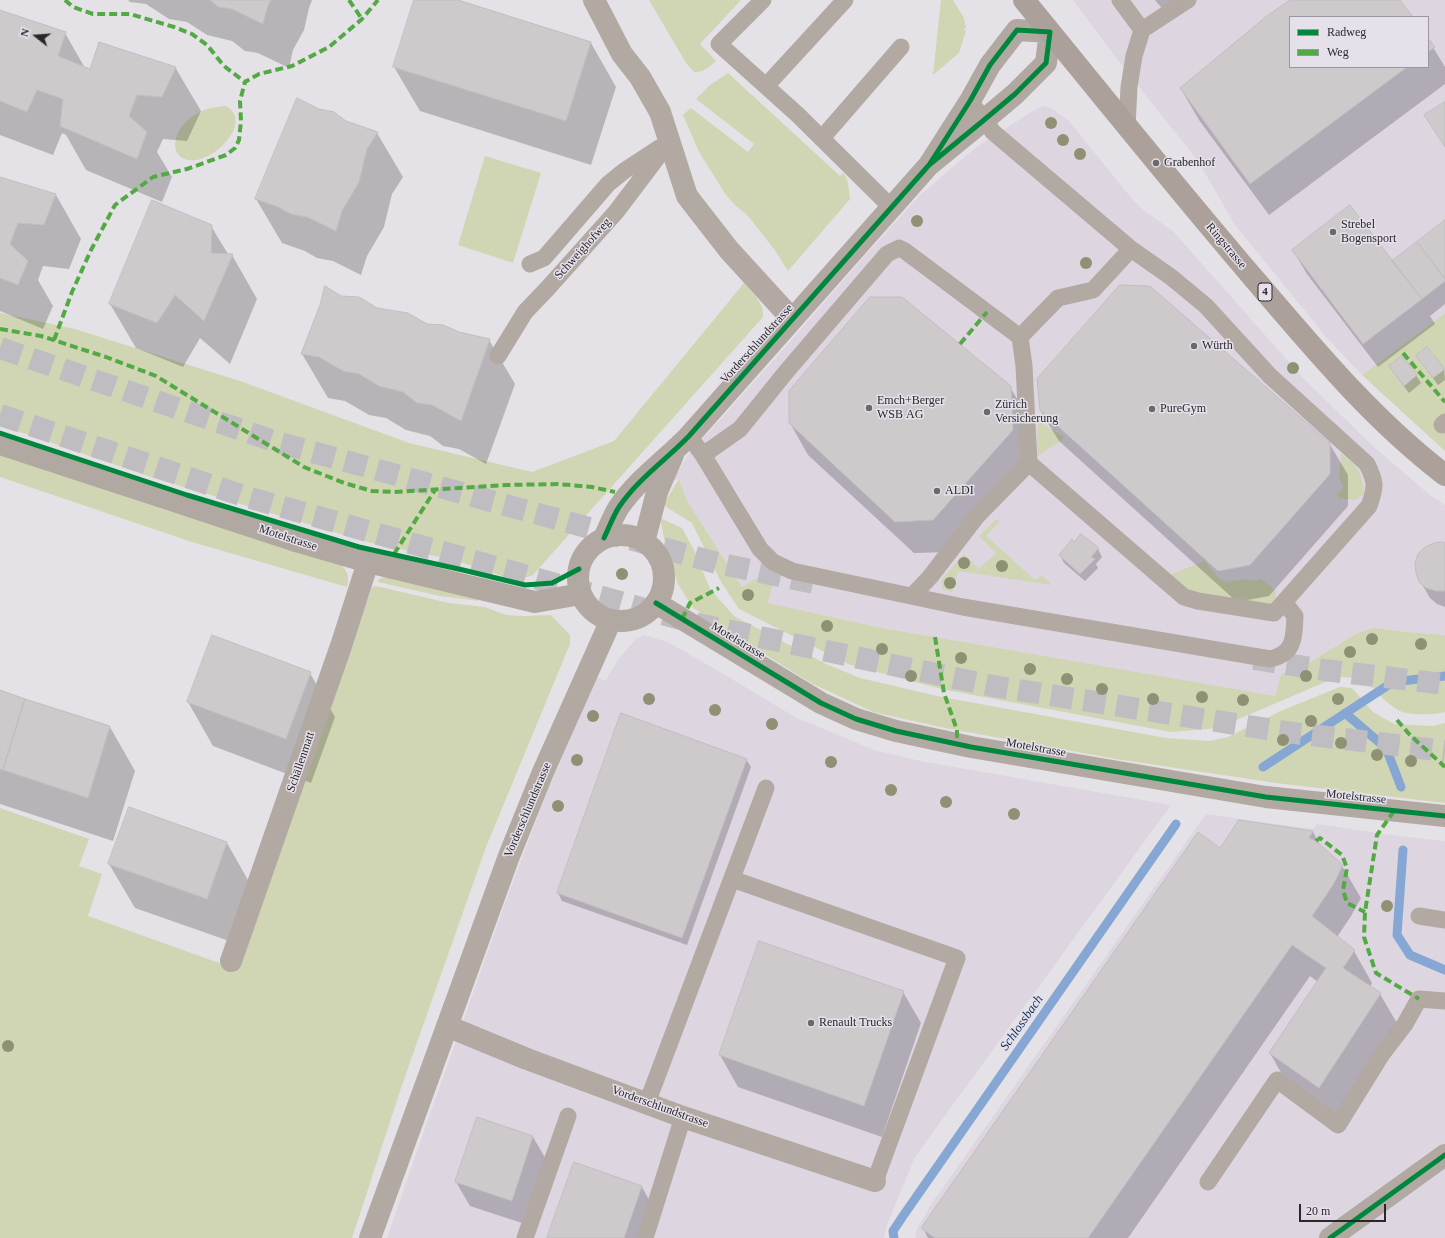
<!DOCTYPE html>
<html>
<head>
<meta charset="utf-8">
<style>
  body { margin:0 }
  #map { position:relative; width:1445px; height:1238px; overflow:hidden; background:#e5e2e7; font-family:Georgia,serif }
  canvas { display:block }
  .legend { position:absolute; left:1289px; top:16px; width:140px; height:52px; box-sizing:border-box; background:#e5e0e9; border:1px solid #9a969d; margin:0; padding:5px 7px; list-style:none; font-size:12px; color:#2a282c }
  .legend li { display:flex; align-items:center; gap:8px; height:20px }
  .legend b { width:20px; border:1px solid #9a969d }
  .north { position:absolute; left:16px; top:16px; width:40px; height:40px; -webkit-text-stroke:3px #e5e0e9; paint-order:stroke; rotate:287deg; font-size:11px; font-weight:700; line-height:16px; text-align:center; color:#2a282c }
  .north::after { content:''; display:block; margin:auto; width:14px; height:18px; background:#2a282c; clip-path:polygon(50% 0,100% 100%,50% 72%,0 100%) }
  .scale { position:absolute; left:1299px; top:1204px; width:87px; height:18px; box-sizing:border-box; border:2px solid #2a282c; border-top:0; padding-left:5px; font-size:12px; line-height:14px; white-space:nowrap; color:#2a282c; -webkit-text-stroke:3px #e5e0e9; paint-order:stroke }
</style>
</head>
<body>
<div id="map">
<canvas width="1445" height="1238"></canvas>
<ul class="legend">
<li><b style="height:5px;background:#00873e"></b>Radweg</li>
<li><b style="height:5px;background:#53aa44"></b>Weg</li>
</ul>
<div class="north">N</div>
<div class="scale">20 m</div>
</div>
<script>
const c = document.querySelector('canvas').getContext('2d');
c.lineJoin = 'round';
function fillPath(path, color) { c.fillStyle = color; c.fill(path, 'evenodd'); }
function trace(path, color, width, dash) { c.strokeStyle = color; c.lineWidth = width; c.lineCap = dash ? 'butt' : 'round'; c.setLineDash(dash || []); c.stroke(path); }
function drawText(font, color, halo, rows, align = 'center') {
  c.font = font + ' Georgia,serif'; c.lineWidth = 3; c.setLineDash([]); c.textBaseline = 'middle'; c.strokeStyle = halo; c.fillStyle = color; for (const [text, x, y, turn = 0] of rows) {
    c.save(); c.translate(x, y); c.rotate((+turn || 0) * Math.PI / 180); c.textAlign = isNaN(turn) ? turn : align; if (halo) c.strokeText(text, 0, 0); c.fillText(text, 0, 0); c.restore();
  }
}
fillPath(new Path2D(`
  M1073,0H1445V313L1362,375L1327,338L1235,225L1198,161L1120,63ZM1290,17H1428V67H1290Z
  M1044,106L1051,108L1069,121L1132,199L1147,213L1173,231L1304,379L1376,449L1430,495L1445,505V635L1408,632L1374,628L1357,633L1301,668L1281,674L1275,696L1071,663L882,628L768,603L762,575L743,588L686,499L679,479L671,482L688,455L780,353L870,250L919,196L975,148L1036,109Z
  M644,635L668,642L727,676L795,717L874,750L921,761L1171,805L915,1157L887,1225L884,1238H387L425,1128L505,903L548,789L596,676L605,681L620,657L636,639Z
  M1206,814L1313,829L1317,824L1399,836L1445,841V1238H915L916,1231L930,1206Z`), '#ddd6e1');
fillPath(new Path2D(`
  M649,0H741L700,44L716,61C709,67 703,73 694,72L686,63Z
  M941,0H953L964,18L966,28L963,29L966,31L959,53L933,75Z
  M728,73L840,176L843,173L846,177L848,183L850,199L788,271L774,249L748,216L735,205L726,195L699,152L683,115L691,108L748,152L754,144L696,99L710,85Z
  M226,106C255,122 212,165 188,160C169,156 174,133 185,123C189,118 196,114 202,111C210,107 218,107 226,106Z
  M485,156L541,173L513,263L458,245Z
  M744,283C753,294 764,302 763,317L533,575L521,579L508,578L454,560L371,543L157,479L0,425V313L75,329L243,382L409,443L532,472L614,441Z
  M1445,313V451L1362,375Z
  M1038,421L1064,437L1062,440L1036,457Z
  M1341,453C1359,468 1360,470 1365,493L1355,500L1339,498L1337,494L1342,490L1343,485L1339,479Z
  M0,454L162,509L339,563C347,570 350,576 347,587L192,542L0,477Z
  M679,479L686,499L742,587L762,575L773,580L768,603L882,628L1275,696L1281,674L1301,668L1357,633L1374,628L1408,632L1445,635V712C1434,715 1408,716 1398,710C1385,703 1374,689 1364,678L1340,677L1325,682L1218,728L1171,732L941,689L848,664L739,609L721,582L692,523L663,505Z
  M660,518L682,528L695,552L710,589L734,616L826,664L860,678L942,697L1166,738L1210,741L1228,737L1283,710L1340,687L1352,688L1373,712L1394,724L1433,726L1445,723V803L1276,783L1116,759L945,728L873,712L811,683L735,636L692,607L678,584L666,548Z
  M995,520L1000,521L986,536L1035,580L1042,575L1052,585L958,571L952,592L942,589V579L964,554L979,569L996,553L979,536Z
  M1204,561C1210,567 1215,576 1222,580C1229,585 1243,576 1253,581L1261,579L1276,591V600L1270,604L1188,591L1170,575Z
  M395,576L472,594L479,601L440,596L378,582V580L381,578Z
  M376,586L449,603L485,607L506,615L524,616L551,615L570,635V644L486,847L401,1088L352,1238H0V808L89,839L79,866L102,874L88,916L236,969L372,587Z`), '#d0d5b3');
fillPath(new Path2D(`
  M128,0H312L309,8L304,30L293,50L289,68L258,53L245,51L232,41L207,35L187,22L169,19L146,4L130,2Z
  M415,0H455L591,43L616,87L591,165L420,111L394,67Z
  M1155,0H1189L1169,17Z
  M1292,0H1399L1411,17H1290V67H1428V39L1445,67V84L1269,215L1199,120L1181,89Z
  M0,11L65,33L85,68L90,70L175,67L201,111L187,141L163,139L157,152L172,177L162,202L86,170L66,135L62,133L53,155L0,135Z
  M345,122L377,133L403,177L392,194L384,227L367,256L361,275L333,261L317,258L305,251L282,243L256,199Z
  M0,178L56,195L81,239L69,269L43,266L38,280L53,306L43,329L0,311Z
  M1445,221V304L1430,316L1435,324L1378,367L1307,274L1293,250L1392,263Z
  M211,226L228,254L232,255L257,299L230,364L200,338L183,367L136,348L110,304Z
  M341,297L427,325L489,340L515,384L486,464L459,449L443,446L430,436L406,430L386,418L369,415L345,401L328,398L302,354Z
  M1417,356L1444,369L1445,380L1438,385Z
  M1390,367L1416,375L1421,383L1409,393Z
  M1010,387L1029,419L1030,462L951,552L914,553L808,455L790,423Z
  M1040,410L1329,443L1348,475V506L1269,596L1237,602L1059,441Z
  M1074,544L1098,549L1102,557L1096,564L1098,568L1085,581L1064,563L1060,555Z
  M1445,544V607L1437,604L1430,598L1420,581Z
  M310,673L335,717L311,783L213,746L188,702Z
  M0,691L110,727L135,771L113,841L0,804Z
  M746,759L751,767L687,945L562,901L558,893Z
  M1240,821L1313,832L1321,847L1342,866L1361,898L1351,916L1337,937L1354,951L1372,983L1370,987L1380,994L1398,1025L1337,1119L1288,1085L1270,1053L1318,982L1310,976L1128,1238H928L923,1228L1220,850Z
  M227,843L252,887L232,942L135,908L109,864Z
  M903,992L921,1023L882,1137L738,1087L720,1055Z
  M478,1118L533,1137L547,1161L525,1224L470,1206L456,1182Z
  M642,1187L655,1211L646,1238H548Z`), '#0003');
trace(new Path2D(`
  M1345,713L1386,748L1401,787
  M1263,767L1393,682L1445,676
  M1403,850L1397,935L1410,955L1445,970
  M894,1238L893,1231L903,1216L1176,824`), '#86a7d3', 9);
const building = new Path2D(`
  M210,0H271L268,5L263,24L232,9L219,7Z
  M414,0H458L591,42L566,121L393,67Z
  M1290,0H1400L1413,17H1290V67H1407L1250,184L1180,88L1267,16Z
  M0,10L66,32L58,56L90,69L99,42L176,67L162,97L137,95L129,116L147,132L137,159L60,126L63,99L37,90L27,112L0,101Z
  M1428,38L1435,47L1428,52Z
  M297,98L319,109L334,112L346,121L378,132L367,149L359,182L342,211L336,231L307,217L291,214L278,207L255,199Z
  M1445,102V147L1424,115Z
  M0,177L56,194L44,225L18,223L10,244L28,261L18,285L0,278Z
  M152,200L212,225L211,253L233,254L204,321L175,295L157,323L109,304Z
  M1350,205L1422,299L1363,344L1292,250Z
  M1445,220V279L1417,242Z
  M1417,242L1445,279V281L1422,299L1392,261Z
  M1120,285L1150,286L1330,443V474L1250,565L1218,571L1040,410L1037,379Z
  M325,286L341,296L359,297L377,308L408,313L427,324L443,325L459,332L490,339L461,421L432,405L417,403L403,392L379,386L359,374L343,371L319,357L301,354L320,305Z
  M870,297H902L1011,386L1013,430L933,520L895,522L789,423V391Z
  M1427,347L1445,369L1433,378L1416,356Z
  M1402,356L1417,375L1404,386L1389,366Z
  M1081,534L1099,548L1091,557L1095,559L1080,574L1059,555L1072,539L1074,542Z
  M1443,542L1445,543V591H1436L1426,588L1419,582L1416,573L1415,563L1418,554L1425,547L1434,543Z
  M212,635L311,672L286,739L187,702Z
  M0,690L25,699L3,770L0,769Z
  M25,699L110,726L88,798L3,770Z
  M621,713L747,759L682,938L557,893Z
  M129,807L227,842L207,899L108,864Z
  M1239,820L1313,831L1309,838L1316,841L1343,865L1333,885L1312,916L1355,950L1343,968L1381,993L1319,1088L1269,1053L1326,968L1292,945L1088,1238H935L921,1228L1198,832L1220,848Z
  M759,941L904,991L864,1106L719,1055Z
  M477,1117L533,1136L512,1201L455,1182Z
  M574,1162L642,1186L624,1238H547Z`);
fillPath(building, '#cecacc');
trace(building, '#c1bec0', 1);
trace(new Path2D(`
  M0,348L280,443L717,563L814,583
  M0,415L247,497L698,624L993,686L1286,732L1445,751
  M1254,659L1324,670L1445,684`), '#c0bdc2', 22, [22, 11]);
trace(new Path2D(`
  M763,0L719,44L798,115L891,207
  M1120,0L1142,30
  M766,86L845,0
  M970,101L993,132L1131,249L1093,290L1058,298L1020,337
  M1127,127L1129,87L1134,56L1142,30L1188,0
  M822,138L901,47
  M530,264L544,258L608,184L624,171L659,148
  M498,356L525,312L547,289L616,212L669,142
  M1442,425L1445,422
  M689,436L703,455L760,549L773,562L792,571L963,607L1270,659C1294,654 1294,639 1295,616L1284,602L1369,506C1376,487 1376,482 1367,464L1270,376L1206,306L1171,277L1131,249
  M703,455L740,429L786,372L887,254L899,248L905,251L1020,337L1024,366L1029,463
  M912,596L930,577L977,516L1029,463L1184,597L1198,601L1274,613L1284,602
  M732,879L957,958L875,1181
  M1419,916L1445,920
  M647,1103L766,788
  M1208,1182L1277,1080L1338,1125L1382,1054L1405,1024L1419,999L1445,1001
  M525,1238L568,1116
  M645,1238L683,1117`), '#b2a9a3', 17);
trace(new Path2D(`
  M594,0L622,54L640,77L660,112L687,196L729,250L792,319
  M656,603L821,703L856,719L896,731L971,747L1266,797L1445,816
  M231,961L341,646L368,562
  M447,1026L527,1059L683,1117L875,1181
  M370,1238L509,856L543,772L611,620
  M1330,1238L1445,1155`), '#b2a9a3', 22);
trace(new Path2D(`
  M0,444L299,542L368,562L535,602L581,594
  M578 578a43 43 0 1 1 86 0a43 43 0 1 1-86 0Z
  M604,538C609,528 613,516 619,507C638,479 666,460 689,436L929,165L970,101L990,65L1017,30L1050,32L1046,63L1015,94L984,120L929,165
  M644,542L657,492L673,455`), '#b2a8a2', 22);
trace(new Path2D(`
  M1024,0C1101,94 1177,189 1256,281C1315,350 1373,420 1445,475`), '#aba19a', 22);
trace(new Path2D(`
  M65,0L73,7L93,14H130L174,27L192,34L207,45L224,66L245,82
  M349,0L362,19
  M0,329L41,336L106,357L156,376L304,467L344,483L372,491L394,492L507,485L558,484L592,487L615,492
  M54,340L72,292L91,250L115,205L153,177L187,169L226,155L235,148L239,140L241,121L240,101L245,82L259,74L292,66L329,47L362,19L378,0
  M960,344L987,312
  M1403,353L1445,402
  M394,554L435,490
  M682,619L690,603L719,588
  M935,637L944,693L957,730V744
  M1397,720L1410,735L1445,767
  M1394,811L1377,835L1365,912L1364,937L1376,973L1419,999
  M1316,841L1320,838L1342,855L1347,868L1343,890L1347,903L1365,912`), '#53aa44', 4, [8, 4]);
trace(new Path2D(`
  M0,433L187,495L359,547L463,570L525,585L552,583L579,569
  M604,538C609,528 613,516 619,507C638,479 666,460 689,436L929,165L970,101L990,65L1017,30L1050,32L1046,63L1015,94L984,120L929,165
  M656,603L821,703L856,719L896,731L971,747L1266,797L1445,816
  M1330,1238L1445,1155`), '#00873e', 5);
c.fillStyle = '#8e9173';
for (const [x, y] of [
  [1051,123],
  [1063,140],
  [1080,154],
  [917,221],
  [1086,263],
  [1293,368],
  [964,563],
  [1002,566],
  [622,574],
  [950,583],
  [748,595],
  [827,626],
  [1372,639],
  [1421,644],
  [882,649],
  [1350,652],
  [961,658],
  [1030,669],
  [911,676],
  [1306,676],
  [1067,679],
  [1102,689],
  [1202,697],
  [649,699],
  [1153,699],
  [1338,699],
  [1243,700],
  [715,710],
  [593,716],
  [1311,721],
  [772,724],
  [1283,740],
  [1341,743],
  [1377,755],
  [577,760],
  [1411,761],
  [831,762],
  [891,790],
  [946,802],
  [558,806],
  [1014,814],
  [1387,906],
  [8,1046]
]) { c.beginPath(); c.arc(x, y, 6, 0, 2 * Math.PI); c.fill(); }
for (const [x, y, r, color] of [
  [1156,163,4,"#6b696d"],
  [1333,232,4,"#6b696d"],
  [1194,346,4,"#6b696d"],
  [869,408,4,"#6b696d"],
  [1152,409,4,"#6b696d"],
  [987,412,4,"#6b696d"],
  [937,491,4,"#6b696d"],
  [811,1023,4,"#6b696d"]
]) { const dot = new Path2D(); dot.arc(x, y, r, 0, 2 * Math.PI); c.fillStyle = color; c.fill(dot); trace(dot, '#e5e0e9', 1.5); }
for (const [x, y, w] of [
  [1265,292,14]
]) { const box = new Path2D(); box.roundRect(x - w / 2, y - 9, w, 18, 3); c.fillStyle = '#e5e0e9'; c.fill(box); trace(box, '#2a282c', 1); }
drawText('bold 11px', '#2a282c', null, [
  ["4",1265,292]
]);
drawText('12px', '#2a282c', '#e5e0e9', [
  ["Grabenhof",1164,163],
  ["Strebel",1341,225],
  ["Bogensport",1341,239],
  ["Würth",1202,346],
  ["Emch+Berger",877,401],
  ["WSB AG",877,415],
  ["Zürich",995,405],
  ["Versicherung",995,419],
  ["PureGym",1160,409],
  ["ALDI",945,491],
  ["Renault Trucks",819,1023]
], 'left');
drawText('12px', '#2a282c', '#e5e0e9', [
  ["Ringstrasse",1226,246,50],
  ["Schweighofweg",583,249,-48],
  ["Vorderschlundstrasse",757,344,-48],
  ["Motelstrasse",288,538,18],
  ["Motelstrasse",738,641,31],
  ["Motelstrasse",1036,748,10],
  ["Schällenmatt",301,762,-71],
  ["Motelstrasse",1356,797,6],
  ["Vorderschlundstrasse",528,810,-67],
  ["Vorderschlundstrasse",660,1107,20]
]);
drawText('italic 13px', '#0d2e56', '#e5e0e9', [
  ["Schlossbach",1022,1023,-55]
]);
</script>
</body>
</html>
